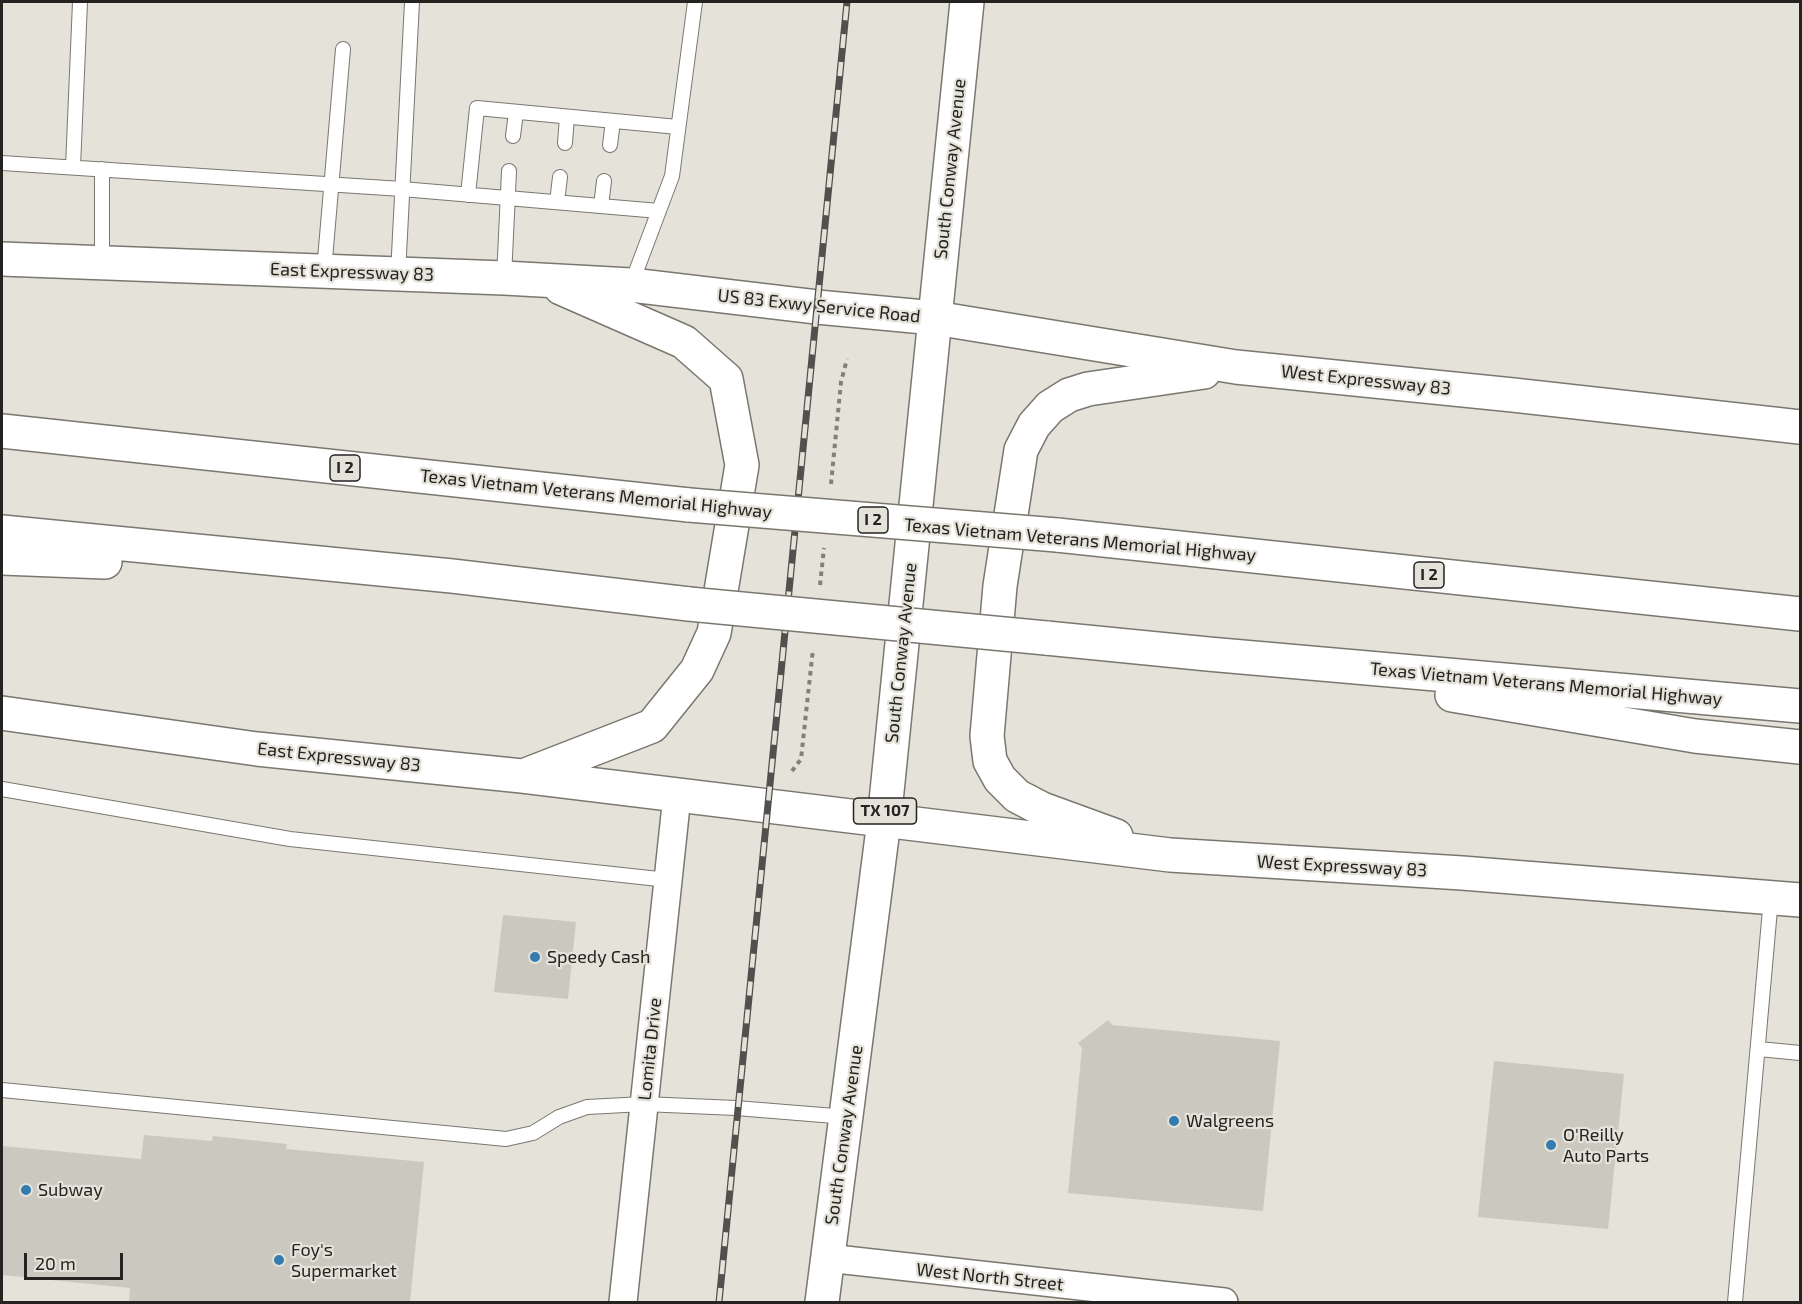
<!DOCTYPE html>
<html>
<head>
<meta charset="utf-8">
<style>
  body { margin:0 }
  #map { position:relative; width:1802px; height:1304px; overflow:hidden; background:#e4e2d9; font-family:"Exo 2",sans-serif }
  canvas { display:block }
  .frame { position:absolute; inset:0; border:3px solid #242320; pointer-events:none }
  .scale { position:absolute; left:24px; top:1253px; width:99px; height:27px; box-sizing:border-box; border:3px solid #242320; border-top:0; padding-left:8px; font-size:18px; line-height:21px; white-space:nowrap; color:#242320; -webkit-text-stroke:4px #e4e2d9; paint-order:stroke }
</style>
</head>
<body>
<div id="map">
<canvas width="1802" height="1304"></canvas>
<div class="frame"></div>
<div class="scale">20 m</div>
</div>
<script>
const c = document.querySelector('canvas').getContext('2d');
c.lineJoin = 'round';
function fillPath(path, color) { c.fillStyle = color; c.fill(path, 'evenodd'); }
function trace(path, color, width, dash) { c.strokeStyle = color; c.lineWidth = width; c.lineCap = dash ? 'butt' : 'round'; c.setLineDash(dash || []); c.stroke(path); }
function drawText(font, color, halo, rows, align = 'center') {
  c.font = font + ' "Exo 2",sans-serif'; c.lineWidth = 4.5; c.setLineDash([]); c.textBaseline = 'middle'; c.strokeStyle = halo; c.fillStyle = color; for (const [text, x, y, turn = 0] of rows) {
    c.save(); c.translate(x, y); c.rotate((+turn || 0) * Math.PI / 180); c.textAlign = isNaN(turn) ? turn : align; if (halo) c.strokeText(text, 0, 0); c.fillText(text, 0, 0); c.restore();
  }
}
fillPath(new Path2D(`
  M503,915L576,922L568,999L494,992Z
  M1108,1020L1112,1025L1280,1041L1263,1211L1068,1193L1082,1048L1078,1043Z
  M1494,1061L1624,1074L1608,1229L1478,1217Z
  M144,1135L212,1141L213,1136L287,1144L286,1149L424,1162L410,1302H129L130,1288L2,1275V1146L141,1159Z`), '#cbc8bf');
const lane = new Path2D(`
  M513,136L516,112
  M565,143L567,117
  M610,145L613,121
  M2,163L402,189L659,211
  M73,167L80,2
  M468,195L477,108L678,127
  M557,202L560,177
  M601,206L604,181
  M102,263V169
  M324,271L343,49
  M398,274L412,2
  M504,278L509,171
  M631,285L672,176L695,2
  M2,789L290,839L668,880
  M1759,1049L1800,1053
  M2,1090L506,1139L533,1133L559,1117L587,1107L644,1104L736,1108L847,1117
  M1735,1302L1771,898`);
const street = new Path2D(`
  M827,1258L1224,1302
  M623,1302L677,796`);
const secondary = new Path2D(`
  M2,259L504,278L631,285L817,307L935,318L1236,367L1513,395L1800,427
  M935,318L967,2
  M2,713L257,749L522,776L1170,855L1462,873L1800,900
  M526,775L652,726L697,670L714,633L742,465L726,379L684,342L561,288
  M1116,836L1042,809L1017,796L1000,779L990,761L987,736L1000,586L1021,450L1034,425L1050,407L1069,395L1088,389L1204,372`);
const primary = new Path2D(`
  M822,1302L884,821L935,318`);
const highway = new Path2D(`
  M2,431L689,505
  M2,532L452,576L689,604
  M1057,535L1800,614
  M2,558L105,562
  M1046,638L1208,654L1800,706
  M1452,695L1695,736L1800,747`);
trace(lane, '#7a776f', 16);
trace(street, '#7a776f', 30);
trace(secondary, '#7a776f', 36);
trace(primary, '#7a776f', 36);
trace(highway, '#7a776f', 36);
trace(new Path2D(`
  M831,484L841,382L847,359
  M820,585L824,548
  M792,771L801,759L813,649`), '#82807a', 4, [4.5, 4.5]);
trace(lane, '#fff', 14);
trace(street, '#fff', 27);
trace(secondary, '#fff', 33);
trace(primary, '#fff', 33);
trace(highway, '#fff', 33);
const rail = new Path2D(`
  M719,1302L847,2`);
trace(rail, '#51504c', 7);
trace(rail, '#e4e2d9', 4.5, [14]);
const highwayBridge = new Path2D(`
  M689,505L1057,535
  M689,604L1046,638`);
trace(highwayBridge, '#7a776f', 36, []);
trace(highwayBridge, '#fff', 33);
for (const [x, y, r, color] of [
  [535,957,6,"#347cb0"],
  [1174,1121,6,"#347cb0"],
  [1551,1145,6,"#347cb0"],
  [26,1190,6,"#347cb0"],
  [279,1260,6,"#347cb0"]
]) { const dot = new Path2D(); dot.arc(x, y, r, 0, 2 * Math.PI); c.fillStyle = color; c.fill(dot); trace(dot, '#e4e2d9', 2); }
for (const [x, y, w] of [
  [345,468,30],
  [873,520,30],
  [1429,575,30],
  [885,811,63]
]) { const box = new Path2D(); box.roundRect(x - w / 2, y - 13, w, 26, 4.5); c.fillStyle = '#e4e2d9'; c.fill(box); trace(box, '#242320', 1.5); }
drawText('bold 16px', '#242320', null, [
  ["I 2",345,468],
  ["I 2",873,520],
  ["I 2",1429,575],
  ["TX 107",885,811]
]);
drawText('18px', '#242320', '#e4e2d9', [
  ["South Conway Avenue",950,169,-84],
  ["East Expressway 83",352,272,2],
  ["US 83 Exwy Service Road",819,306,6],
  ["West Expressway 83",1366,380,6],
  ["Texas Vietnam Veterans Memorial Highway",596,494,6],
  ["Texas Vietnam Veterans Memorial Highway",1080,540,5],
  ["South Conway Avenue",901,653,-84],
  ["Texas Vietnam Veterans Memorial Highway",1546,684,5],
  ["East Expressway 83",339,757,6],
  ["West Expressway 83",1342,866,3],
  ["Lomita Drive",650,1049,-84],
  ["South Conway Avenue",844,1135,-82],
  ["West North Street",990,1277,6]
]);
drawText('18px', '#242320', '#e4e2d9', [
  ["Speedy Cash",547,957],
  ["Walgreens",1186,1121],
  ["O'Reilly",1563,1135],
  ["Auto Parts",1563,1156],
  ["Subway",38,1190],
  ["Foy's",291,1250],
  ["Supermarket",291,1271]
], 'left');
</script>
</body>
</html>
